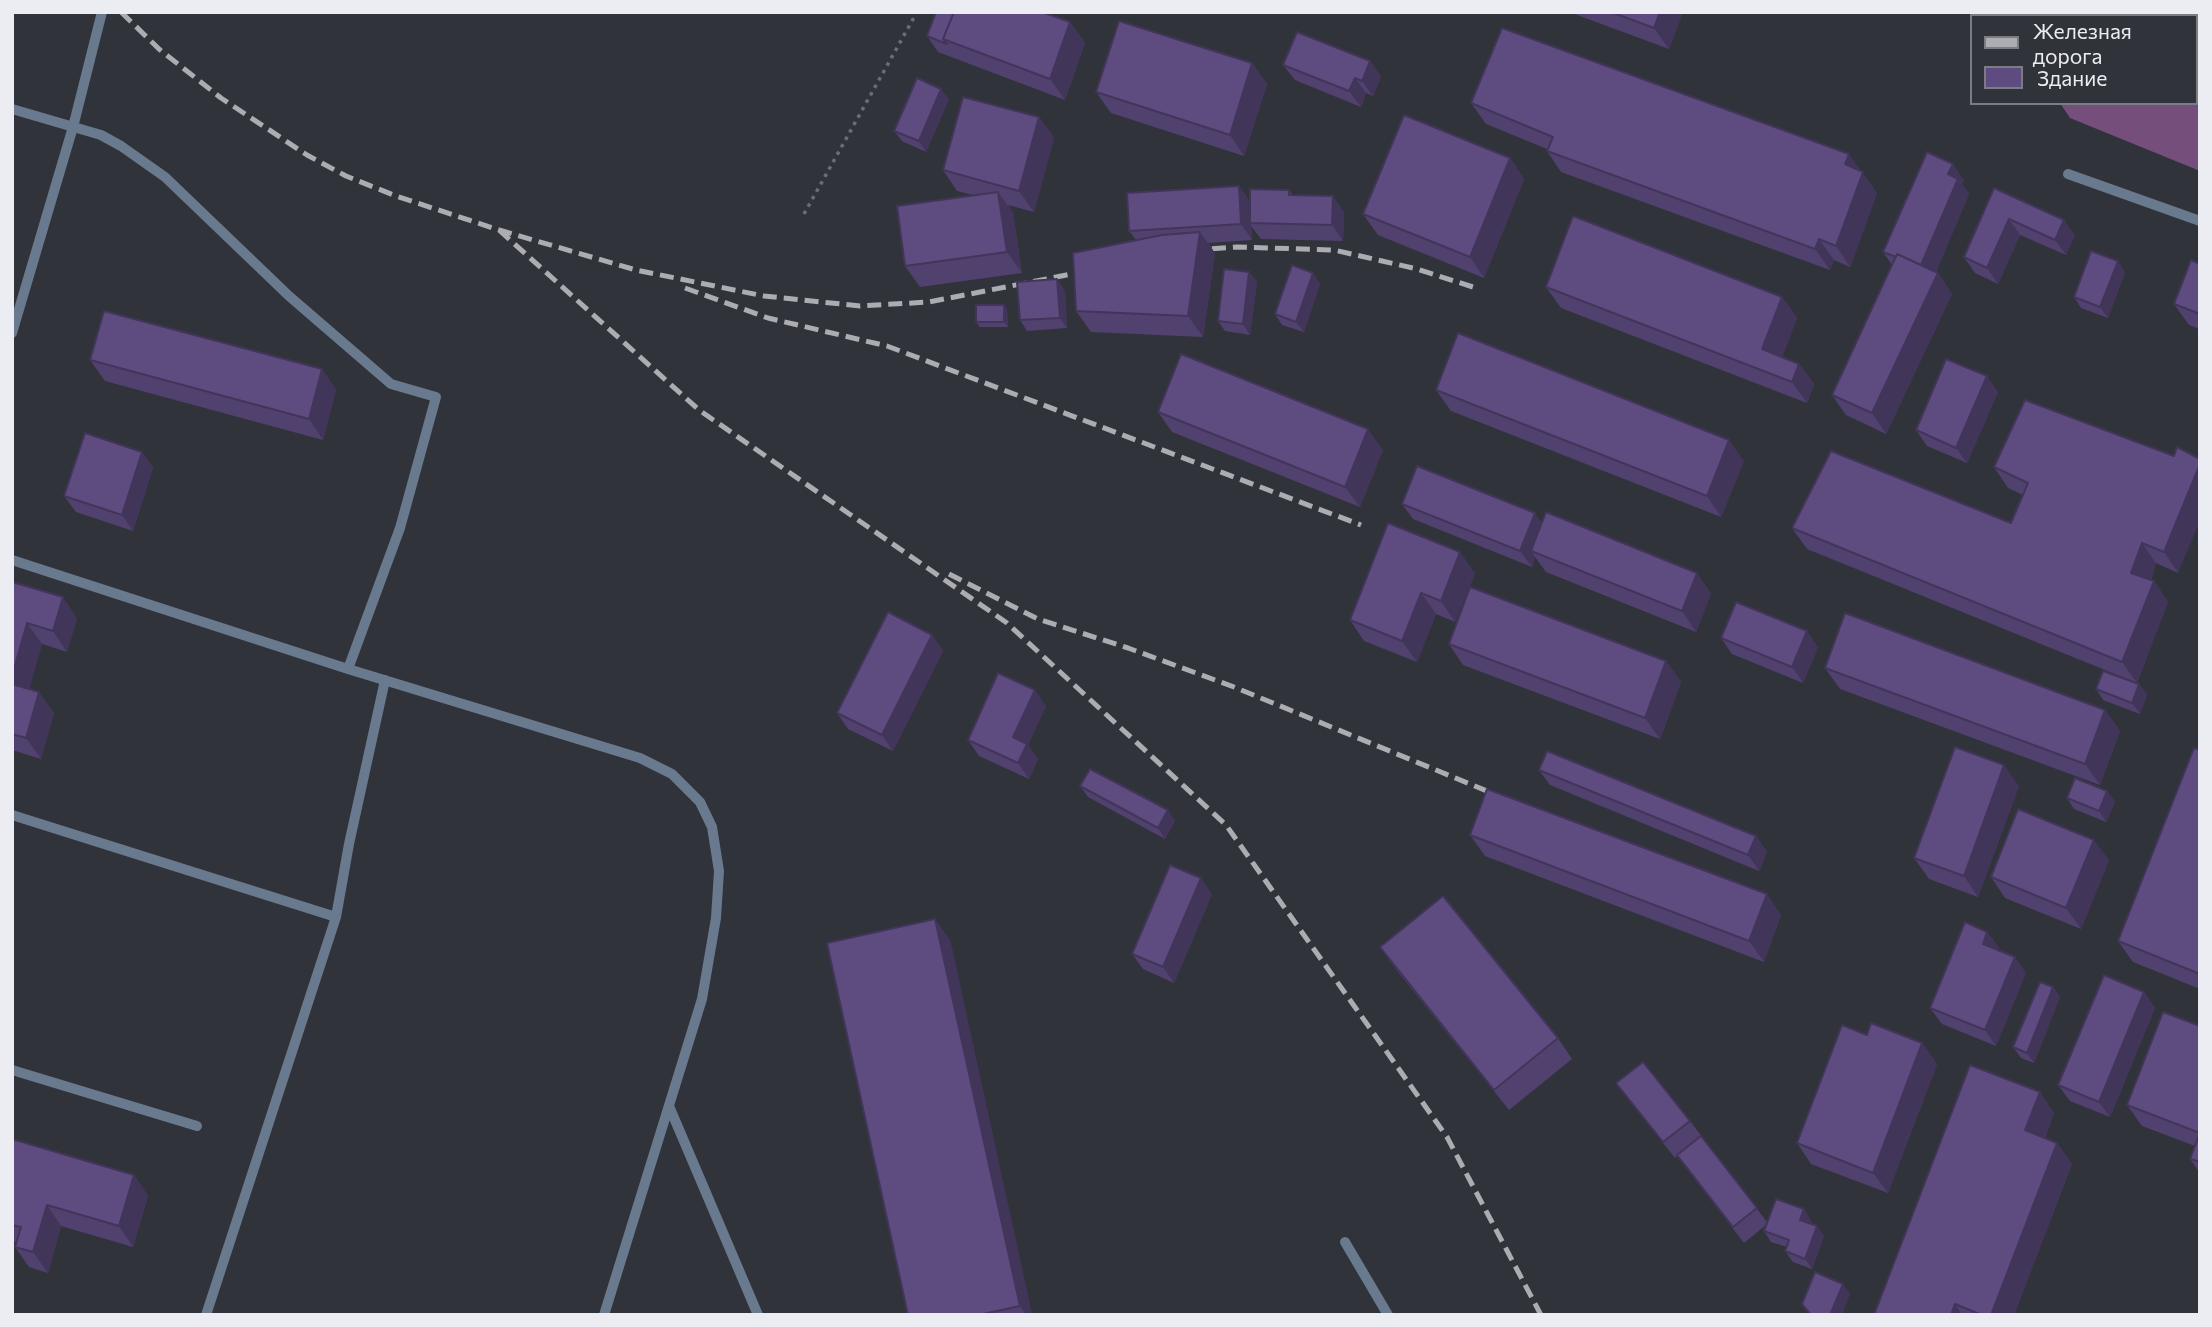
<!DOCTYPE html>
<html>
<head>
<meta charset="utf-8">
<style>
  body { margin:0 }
  #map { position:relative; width:2212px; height:1327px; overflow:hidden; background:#31333b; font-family:Commissioner,sans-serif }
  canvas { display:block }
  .frame { position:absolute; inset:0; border:14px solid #ecedf2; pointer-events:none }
  .legend { position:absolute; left:1970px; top:14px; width:228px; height:91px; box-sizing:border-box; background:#31333b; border:2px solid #7c7d84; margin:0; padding:9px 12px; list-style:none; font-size:21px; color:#ecedf2 }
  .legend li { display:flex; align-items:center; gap:14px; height:35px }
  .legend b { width:35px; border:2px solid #7c7d84 }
</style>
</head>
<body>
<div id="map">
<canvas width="2212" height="1327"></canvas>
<div class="frame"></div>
<ul class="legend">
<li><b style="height:9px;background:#acadb3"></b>Железная дорога</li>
<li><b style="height:19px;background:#5e4c80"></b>Здание</li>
</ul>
</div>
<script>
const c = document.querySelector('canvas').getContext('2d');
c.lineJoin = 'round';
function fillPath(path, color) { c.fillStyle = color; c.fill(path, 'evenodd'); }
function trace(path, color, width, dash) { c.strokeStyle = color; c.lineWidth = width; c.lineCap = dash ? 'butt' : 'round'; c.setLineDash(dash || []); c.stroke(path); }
fillPath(new Path2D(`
  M1986,12H2200V171L2070,118L2060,103H2196V16H1986Z`), '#754e7c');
trace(new Path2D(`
  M804,214L917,12`), '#6b6d74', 3.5, [3.5, 5]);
trace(new Path2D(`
  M12,109L101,135L121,146L165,177L289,296L391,384L436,397L400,528L348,669
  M2068,174L2200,221
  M12,333L73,127L102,12
  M12,560L348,669L640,758L672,774L700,802L712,827L719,871L716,918L702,999L604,1315
  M12,815L336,917
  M12,1070L197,1126
  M669,1106L758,1315
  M1345,1242L1388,1315
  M206,1315L336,917L349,844L385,680`), '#697a8f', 10);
trace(new Path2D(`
  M121,12L159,49L221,98L307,155L346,176L396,196L499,230L636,270L764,296L860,306L929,302L1092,270
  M499,230L699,410L1007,623L1226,825L1447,1137L1541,1315
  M1191,250L1237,247L1334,250L1417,269L1476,288
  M685,288L768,318L887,346L1361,525
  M949,574L1038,619L1128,648L1234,687L1504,798`), '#acadb3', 5, [14, 7]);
fillPath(new Path2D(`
  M1569,12H1683L1669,49Z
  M1070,22L1085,43L1065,100L938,52L927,36Z
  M1370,61L1381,77L1373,96L1366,93L1361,107L1295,80L1283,65Z
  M1252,63L1267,84L1244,156L1111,113L1096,92Z
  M949,99L926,152L902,141L894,131Z
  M1471,103L1861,171L1877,193L1850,267L1834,260L1830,270L1561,172L1547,151V149L1486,124Z
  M1039,117L1054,138L1034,212L1008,205L1013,213L1022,273L920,287L905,266L973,195L957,191L943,170Z
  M1510,158L1524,179L1484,278L1378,235L1363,214Z
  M1964,180L1962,184L1969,194L1936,272L1938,273L1952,294L1886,434L1846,415L1832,395L1892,265L1883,252Z
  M1239,186L1250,202L1289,190L1293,196L1344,212L1343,241L1261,239L1251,226L1252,240L1208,243L1215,253L1203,337L1091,332L1076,311L1136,240L1129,231Z
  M1994,188L2075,235L2066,255L2020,235L1998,284L1975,273L1964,257Z
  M2200,264V329L2189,325L2174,304Z
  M1249,272L1257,282L1250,335L1225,331L1218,321Z
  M2125,272L2108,318L2081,308L2074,297Z
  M1313,273L1320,284L1304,332L1282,325L1275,314Z
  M1546,287L1782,297L1797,318L1782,357L1799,364L1814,384L1807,403L1561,308Z
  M1065,290L1067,328L1027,331L1020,320Z
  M1004,305L1007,310L1008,327H980L976,322Z
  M90,360L322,369L336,390L323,440L105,381Z
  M1436,390L1744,461L1721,517L1451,411Z
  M1998,392L1967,463L1927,446L1916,430Z
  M1158,412L1383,450L1360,507L1172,432Z
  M142,452L153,468L133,531L76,512L64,496Z
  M2174,456L2178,573L2156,563L2151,580L2154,581L2168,602L2137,683L1807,549L1792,528L2011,523L2023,495L2008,488L1994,467Z
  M1402,504L1542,523L1697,573L1711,594L1696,632L1546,572L1535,557L1532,567L1413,519Z
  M1475,573L1455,622L1436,614L1417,662L1364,641L1350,620Z
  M12,582L77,618L67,652L42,644L29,689L54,713L41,759L12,750Z
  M932,635L943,651L893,751L848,729L837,713Z
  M1721,638L1818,647L1803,683L1732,654Z
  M1449,644L1666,661L1681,682L1660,739L1463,665Z
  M1825,668L2105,710L2120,731L2100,785L1840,689Z
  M2139,684L2147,695L2140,714L2103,700L2096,689Z
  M1046,706L1028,745L1038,759L1029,779L979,756L968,740Z
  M2200,750V989L2133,962L2118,941Z
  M1539,770L1756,836L1767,852L1759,871L1550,785Z
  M1080,786L1175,821L1165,839L1088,797Z
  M2019,786L1978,897L1929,879L1914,858Z
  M2107,791L2115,802L2106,822L2074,809L2067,798Z
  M1470,835L1781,915L1764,962L1485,856Z
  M2109,860L2081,929L2005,898L1991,877Z
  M1212,894L1174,983L1143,969L1132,954Z
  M1987,932L1999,948L1998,950L2026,973L1996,1046L1942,1024L1930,1008Z
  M950,940L1032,1315H908Z
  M1380,947L1558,1038L1572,1059L1509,1110L1395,968Z
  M2053,987L2060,997L2034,1063L2021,1058L2013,1047Z
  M2144,992L2155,1008L2110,1117L2070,1101L2058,1085Z
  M2200,1026V1173L2190,1159L2195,1146L2142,1126L2127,1105Z
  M1922,1043L1937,1064L1888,1193L1811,1164L1797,1143Z
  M1616,1083L1690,1121L1767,1222L1811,1220L1810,1223L1817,1226L1824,1236L1812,1269L1793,1262L1785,1251L1787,1247L1771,1242L1764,1231L1766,1225L1744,1243L1677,1156L1675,1158L1628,1099Z
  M2054,1113L2045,1138L2057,1143L2072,1164L2014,1315H1874Z
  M12,1139L134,1175L148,1196L133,1247L61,1226L48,1273L29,1267L15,1247L16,1242L12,1241Z`), '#51416e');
fillPath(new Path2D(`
  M1660,12H1683L1669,49L1654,28Z
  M1070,22L1085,43L1065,100L1050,79Z
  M1370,61L1381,77L1373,96L1362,81Z
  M1252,63L1267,84L1244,156L1230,135Z
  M1355,78L1366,93L1361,107L1349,91Z
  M941,89L949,99L926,152L919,141Z
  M1039,117L1054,138L1034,212L1019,191Z
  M1849,154L1877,193L1850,267L1836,246L1845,164Z
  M1510,158L1524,179L1484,278L1470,257Z
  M1953,164L1964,180L1962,184L1969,194L1931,284L1919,268L1948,174Z
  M1239,186L1250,202V223L1251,226L1252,240L1241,224Z
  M998,192L1013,213L1022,273L1007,252Z
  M1333,196L1344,212L1343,241L1332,225Z
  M2009,219L2020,235L1998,284L1987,268Z
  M2064,220L2075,235L2066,255L2055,240Z
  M1200,232L1215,253L1203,337L1188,316Z
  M1819,239L1834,260L1830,270L1815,249Z
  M2118,261L2125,272L2108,318L2100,307Z
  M1249,272L1257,282L1250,335L1243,324Z
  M1313,273L1320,284L1304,332L1296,322Z
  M1938,273L1952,294L1886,434L1872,413Z
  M1057,279L1065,290L1067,328L1060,318Z
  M1782,297L1797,318L1777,370L1762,349Z
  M1004,305L1007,310L1008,327L1004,322Z
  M1799,364L1814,384L1807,403L1792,382Z
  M322,369L336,390L323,440L309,419Z
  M1987,376L1998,392L1967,463L1956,448Z
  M1368,429L1383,450L1360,507L1345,487Z
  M1729,440L1744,461L1721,517L1707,496Z
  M142,452L153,468L133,531L122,515Z
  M2200,464V521L2178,573L2164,552Z
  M1535,513L1546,529L1531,551L1535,557L1532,567L1520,551Z
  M2142,543L2156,563L2146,594L2131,573Z
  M1460,552L1475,573L1455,622L1441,601Z
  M1697,573L1711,594L1696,632L1682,611Z
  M2154,581L2168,602L2137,683L2122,662Z
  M1421,593L1436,614L1417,662L1402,641Z
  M63,597L77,618L67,652L53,631Z
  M27,623L42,644L25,705L12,687V676Z
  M1807,631L1818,647L1803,683L1792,667Z
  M932,635L943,651L893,751L882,735Z
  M1666,661L1681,682L1660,739L1645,718Z
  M2139,684L2147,695L2140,714L2132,703Z
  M1035,690L1046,706L1028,745L1038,759L1029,779L1018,763L1013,737Z
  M39,692L54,713L41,759L26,738Z
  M2105,710L2120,731L2100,785L2085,764Z
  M2004,765L2019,786L1978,897L1964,876Z
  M2107,791L2115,802L2106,822L2099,811Z
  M1168,810L1175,821L1165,839L1158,828Z
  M1756,836L1767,852L1759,871L1748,855Z
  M2094,840L2109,860L2081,929L2066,908Z
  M1201,878L1212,894L1174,983L1163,967Z
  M1767,894L1781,915L1764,962L1749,941Z
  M935,919L950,940L1032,1315H1026L1020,1306Z
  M1987,932L1999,948L1994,960L1983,944Z
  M2015,957L2026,973L1996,1046L1985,1030Z
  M2053,987L2060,997L2034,1063L2027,1053Z
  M2144,992L2155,1008L2110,1117L2099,1102Z
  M1922,1043L1937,1064L1888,1193L1873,1173Z
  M2040,1092L2054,1113L2040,1151L2025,1130Z
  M2057,1143L2072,1164L2014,1315H1991Z
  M134,1175L148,1196L133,1247L119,1226Z
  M47,1205L61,1226L48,1273L33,1252Z
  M1804,1209L1811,1220L1808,1230L1800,1220Z
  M1817,1226L1824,1236L1812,1269L1805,1259Z
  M1843,1284L1850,1294L1842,1315H1830Z
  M1955,1304L1962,1315H1951Z`), '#42355a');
const building = new Path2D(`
  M936,12H954L943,39L947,44L927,36Z
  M954,12H1042L1070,22L1050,79L943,39Z
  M1611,12H1660L1654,28Z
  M1119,21L1252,63L1230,135L1096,92Z
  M1502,28L1849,154L1845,164L1863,172L1836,246L1819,239L1815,249L1547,151L1553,137L1471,103Z
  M1297,32L1370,61L1362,81L1355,78L1349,91L1283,65Z
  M917,78L941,89L919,141L894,131Z
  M963,97L1039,117L1019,191L943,170Z
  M1404,115L1510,158L1470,257L1363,214Z
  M1927,152L1953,164L1948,174L1958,179L1921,265L1897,254L1896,257L1883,252Z
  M1239,186L1241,224L1129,231L1127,193Z
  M1994,188L2064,220L2055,240L2009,219L1987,268L1964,257Z
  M1250,189L1289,190V195L1333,196L1332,225L1250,223Z
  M998,192L1007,252L905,266L897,206Z
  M1573,216L1782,297L1762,349L1799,364L1792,382L1546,287Z
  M1200,232L1188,316L1076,311L1073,253L1162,235Z
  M2091,251L2118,261L2100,307L2074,297Z
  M1897,254L1938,273L1872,413L1832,395Z
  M2191,260L2200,264V314L2174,304Z
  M1292,265L1313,273L1296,322L1275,314Z
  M1224,269L1249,272L1243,324L1218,321Z
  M1057,279L1060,318L1020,320L1017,282Z
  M976,305H1004V322H976Z
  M104,311L322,369L309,419L90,360Z
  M1458,333L1729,440L1707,496L1436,390Z
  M1181,354L1368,429L1345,487L1158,412Z
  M1946,359L1987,376L1956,448L1916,430Z
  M2025,400L2174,456L2177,447L2200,459V464L2164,552L2142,543L2131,573L2154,581L2122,662L1792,528L1831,451L2011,523L2028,483L1994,467Z
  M85,433L142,452L122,515L64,496Z
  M1417,466L1535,513L1520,551L1402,504Z
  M1546,512L1697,573L1682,611L1531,551Z
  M1388,523L1460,552L1441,601L1421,593L1402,641L1350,620Z
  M12,582L63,597L53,631L27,623L12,676Z
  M1470,587L1666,661L1645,718L1449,644Z
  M1736,602L1807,631L1792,667L1721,638Z
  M888,612L932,635L882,735L837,713Z
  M1845,613L2105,710L2085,764L1825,668Z
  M2103,671L2139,684L2132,703L2096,689Z
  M998,673L1035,690L1013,737L1027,744L1018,763L968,740Z
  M12,684L39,692L26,738L12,734Z
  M1955,747L2004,765L1964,876L1914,858Z
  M2194,748L2200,750V974L2118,941Z
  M1547,751L1756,836L1748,855L1539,770Z
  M1090,769L1168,810L1158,828L1080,786Z
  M2075,778L2107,791L2099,811L2067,798Z
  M1487,789L1767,894L1749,941L1470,835Z
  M2018,809L2094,840L2066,908L1991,877Z
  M1170,865L1201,878L1163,967L1132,954Z
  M1443,896L1558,1038L1494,1090L1380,947Z
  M935,919L1020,1306L978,1315H908L827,943Z
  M1965,922L1987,932L1983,944L2015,957L1985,1030L1930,1008Z
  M2104,975L2144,992L2099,1102L2058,1085Z
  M2040,982L2053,987L2027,1053L2013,1047Z
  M2163,1012L2200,1026V1162L2190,1159L2200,1133L2127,1105Z
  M1871,1023L1922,1043L1873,1173L1797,1143L1842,1025L1867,1035Z
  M1643,1062L1690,1121L1663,1142L1616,1083Z
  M1970,1065L2040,1092L2025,1130L2057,1143L1991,1315H1982L1955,1304L1951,1315H1874Z
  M1701,1136L1757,1208L1733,1227L1677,1155Z
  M12,1139L134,1175L119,1226L47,1205L33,1252L15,1247L21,1227L12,1225Z
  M1776,1199L1804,1209L1800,1220L1817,1226L1805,1259L1785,1251L1789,1240L1764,1231Z
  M1815,1272L1843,1284L1830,1315H1811L1802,1304Z`);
fillPath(building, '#5e4c80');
trace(building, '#42355a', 2);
</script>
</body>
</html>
